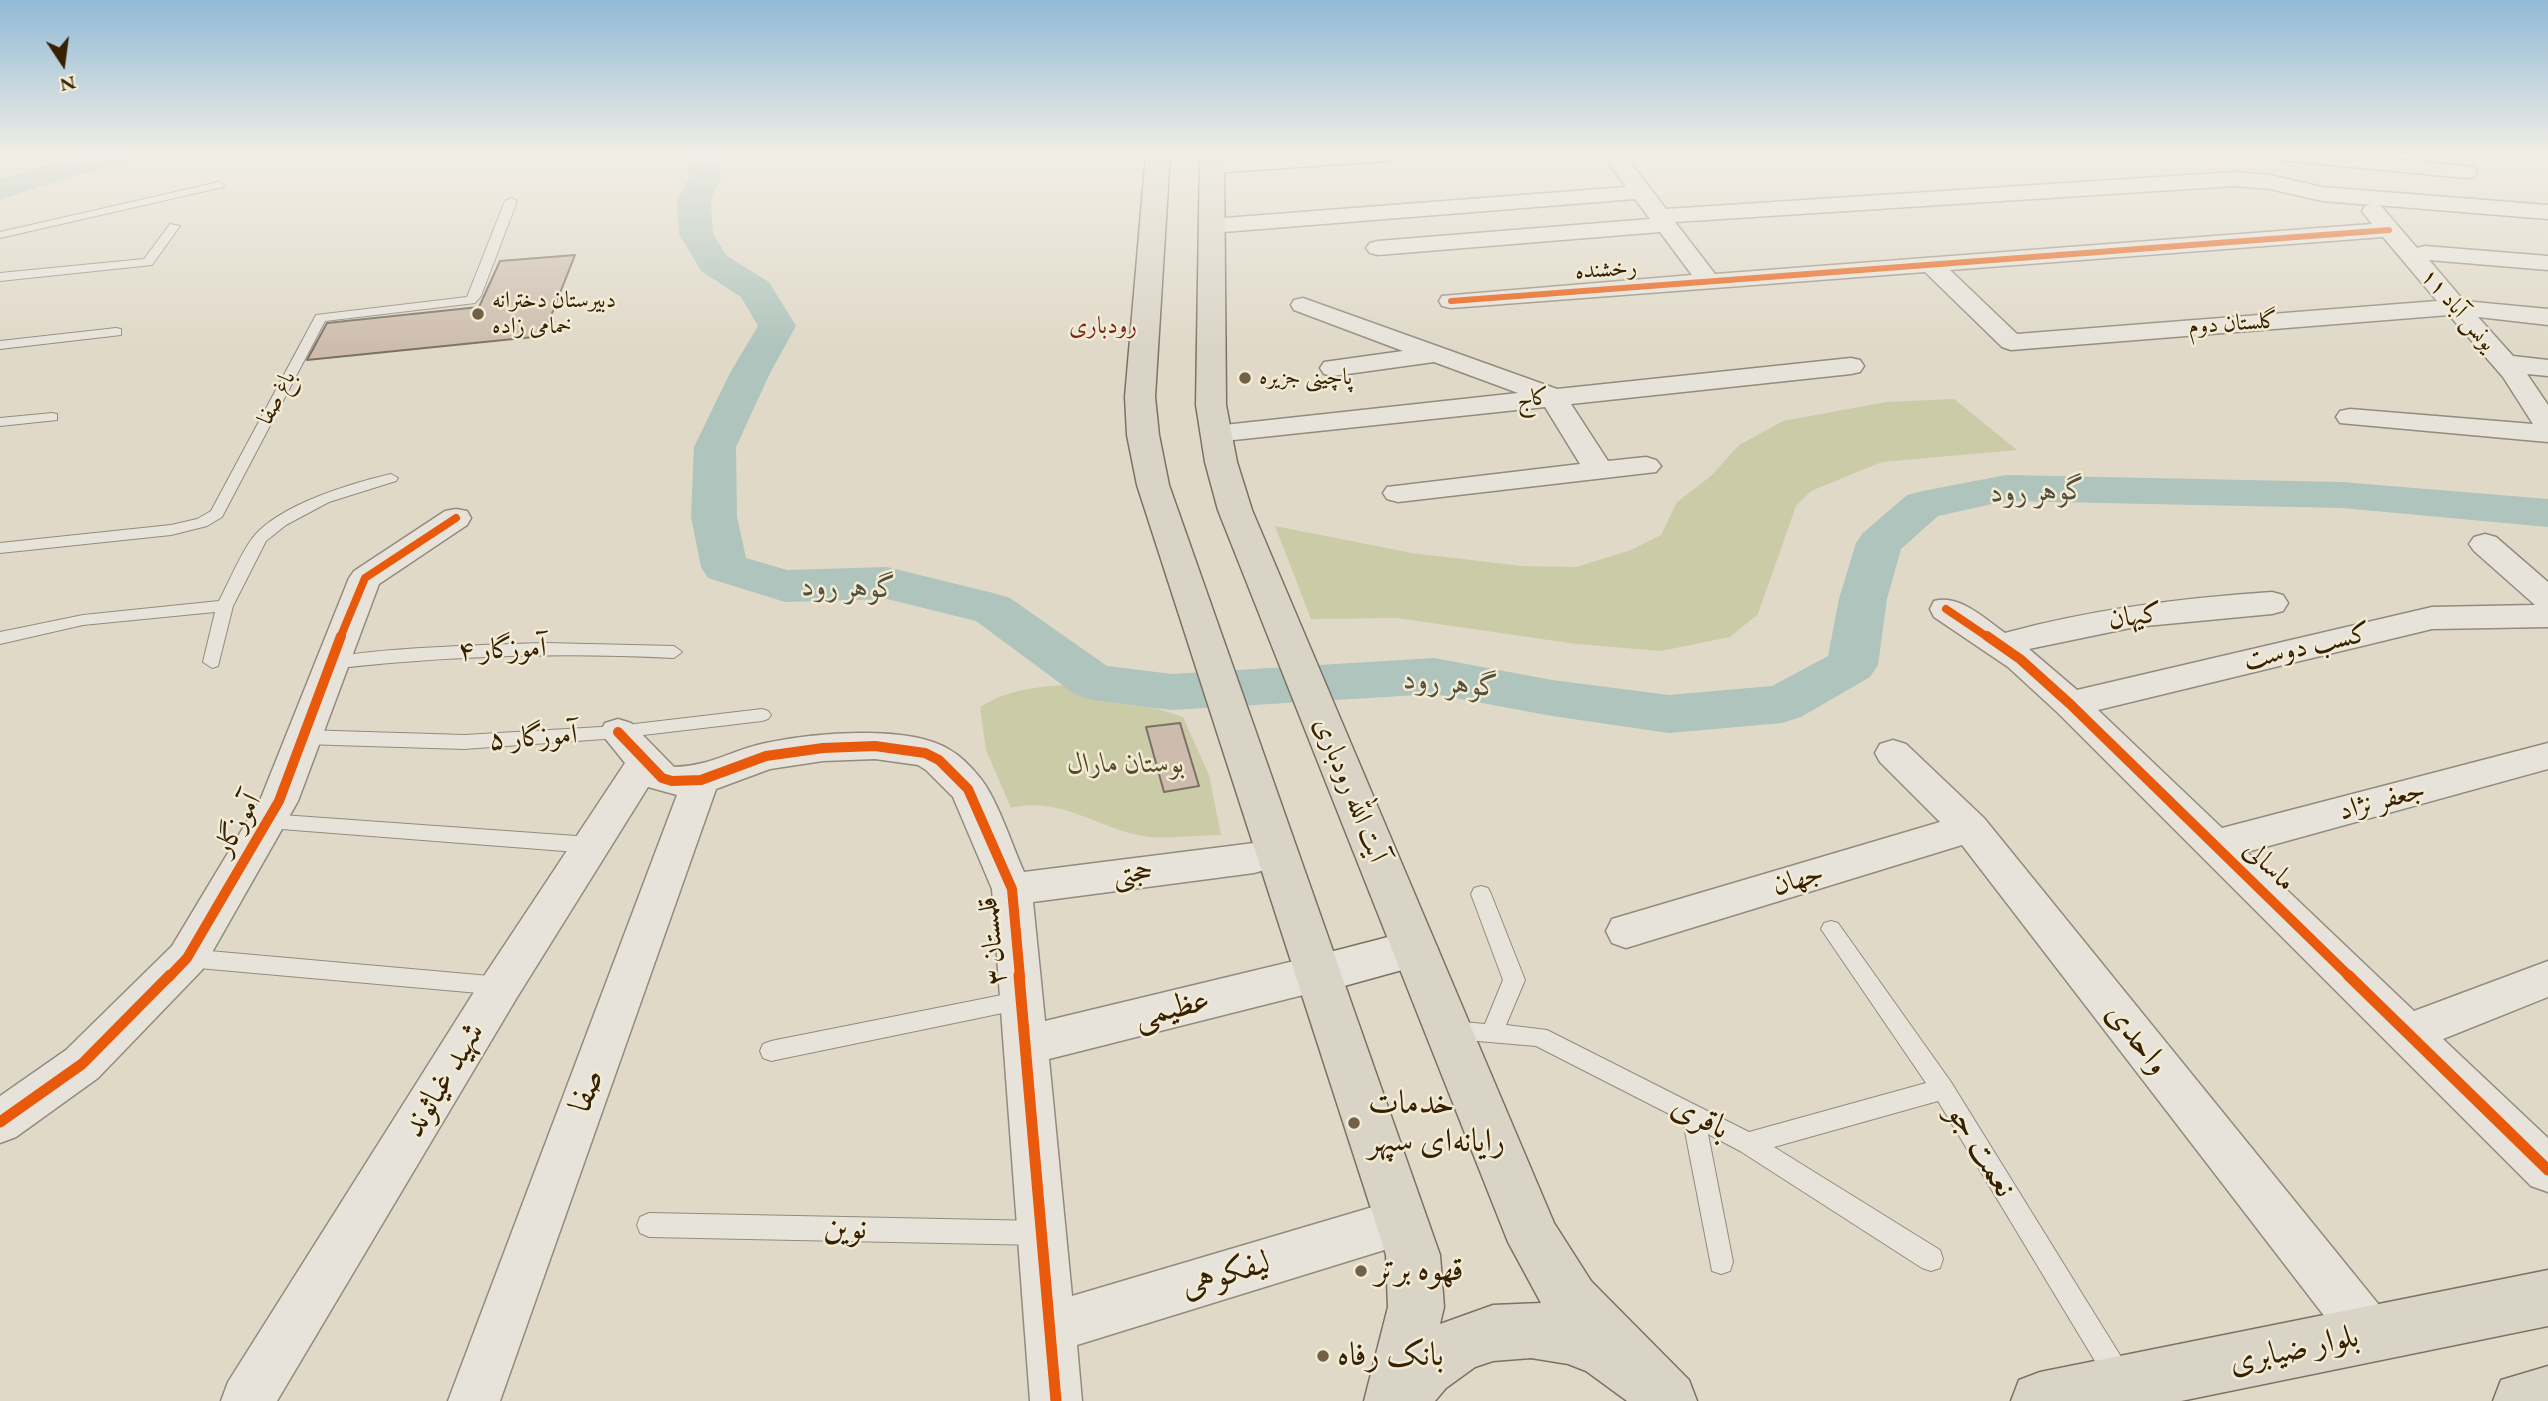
<!DOCTYPE html>
<html>
<head>
<meta charset="utf-8">
<style>
  body { margin:0 }
  #map { position:relative; width:2548px; height:1401px; overflow:hidden; background:#e0d9c8; font-family:"EB Garamond",serif }
  canvas { display:block }
  .north { position:absolute; left:28px; top:28px; width:70px; height:70px; -webkit-text-stroke:5px #f1ead5; paint-order:stroke; rotate:167deg; font-size:19px; font-weight:700; line-height:28px; text-align:center; color:#372102 }
  .north::after { content:''; display:block; margin:auto; width:24px; height:32px; background:#372102; clip-path:polygon(50% 0,100% 100%,50% 72%,0 100%) }
</style>
</head>
<body>
<div id="map">
<canvas width="2548" height="1401"></canvas>
<div class="north">N</div>
</div>
<script>
const c = document.querySelector('canvas').getContext('2d');
c.lineJoin = 'round';
function fillPath(path, color) { c.fillStyle = color; c.fill(path, 'evenodd'); }
function trace(path, color, width, dash) { c.strokeStyle = color; c.lineWidth = width; c.lineCap = dash ? 'butt' : 'round'; c.setLineDash(dash || []); c.stroke(path); }
function drawText(font, color, halo, rows, align = 'center') {
  c.font = font + ' "EB Garamond",Amiri,serif'; c.lineWidth = 5; c.setLineDash([]); c.textBaseline = 'middle'; c.strokeStyle = halo; c.fillStyle = color; for (const [text, x, y, turn = 0] of rows) {
    c.save(); c.translate(x, y); c.rotate((+turn || 0) * Math.PI / 180); c.textAlign = isNaN(turn) ? turn : align; if (halo) c.strokeText(text, 0, 0); c.fillText(text, 0, 0); c.restore();
  }
}
fillPath(new Path2D(`
  M1954,399L2017,450L1882,462L1811,491L1796,506L1758,614L1730,637L1661,651L1576,644L1397,618L1311,619L1275,526L1412,553L1522,566L1576,567L1631,550L1661,535L1677,502L1711,476L1739,445L1783,421L1886,402Z
  M1082,684L1183,717L1209,775L1221,835C1198,835 1172,839 1149,837C1102,831 1061,795 1011,808L986,750L980,707C1012,687 1045,686 1082,684Z`), '#cccba8');
fillPath(new Path2D(`
  M84,154H138L133,161L66,178L0,200V179Z
  M686,154H718L721,177L711,201L713,234L727,256L769,282L796,326L770,373L736,447L737,517L746,558L787,570L887,567L993,593L1010,598L1107,666L1172,674L1434,658L1552,680L1669,695L1772,686L1828,656L1839,599L1856,543L1863,533L1907,495L1923,491L2006,475L2342,482L2548,499V527L2342,508L2006,501L1938,516L1901,549L1887,599L1878,665L1870,677L1801,717L1782,723L1669,733L1552,716L1434,694L1172,710L1094,700L1076,695L976,621L887,599L785,602L708,578L701,567L691,517L694,447L730,373L758,326L741,297L701,271L679,234L677,201L689,177Z`), '#aec4bc');
const building = new Path2D(`
  M575,255L543,336L307,360L327,323L479,307L500,261Z
  M1180,723L1199,786L1164,792L1146,727Z`);
fillPath(building, '#cdbcad');
trace(building, '#7a7264', 2);
const lane = new Path2D(`
  M219,182L224,185L223,187L0,238V232Z
  M511,198L517,201L481,296L475,303L325,321L222,517L207,526L171,535L0,553V543L171,525L197,519L211,511L316,315L467,297L505,201Z
  M170,224L180,226L152,265L0,281V273L144,259Z
  M116,328L121,329V335L0,349V341Z
  M52,413L57,414V420L0,426V418Z
  M391,474L398,478L396,481L329,502L286,525L266,541L233,606L218,666L212,668L203,662L215,612L83,625L0,644V632L83,615L219,601C228,584 243,548 255,535C282,504 352,483 391,474Z
  M545,643L674,646L682,652L674,658C559,652 445,656 330,669L321,663C332,648 515,644 545,643Z
  M762,709L768,711L771,715L768,719L762,721L618,738L464,749L303,744L297,742L294,737L297,732L303,730L464,735L618,726Z
  M268,814L590,837L597,840L600,845L597,850L590,853L268,828L261,826L258,821L261,816Z
  M1481,886L1488,888L1491,894L1525,980L1506,1025L1547,1030L1749,1132L1926,1083L1821,929L1824,923L1831,921L1838,923L1951,1082L2128,1368L2132,1377L2128,1386L2119,1390L2110,1386L1938,1101L1774,1147L1940,1250L1943,1259L1940,1268L1931,1271L1922,1268L1740,1151L1708,1134L1733,1262L1730,1271L1721,1274L1712,1271L1683,1121L1536,1046L1443,1038L1440,1031L1443,1024L1451,1021L1485,1024L1503,980L1471,894L1474,888Z
  M187,949L501,977L508,980L512,986L508,992L501,995L187,967L180,964L177,958L180,952Z
  M1022,991L1030,994L1033,1000L1030,1006L1022,1009L771,1061L763,1058L760,1051L763,1044L771,1041Z
  M649,1213L1041,1221L1050,1225L1053,1233L1050,1241L1041,1245L649,1237L640,1233L637,1225L640,1217Z`);
const street = new Path2D(`
  M1603,154H1624L1666,209L2235,172L2270,175L2322,187L2548,205V219L2376,205L2381,206L2417,248L2425,246L2548,256V270L2429,260L2464,301L2548,309V325L2478,317L2513,356L2548,360V376L2527,374L2548,405V442L2340,423L2336,417L2340,411L2350,409L2533,424L2503,377L2449,315L2011,350L2002,347L1925,272L1451,308L1442,306L1439,301L1442,296L1692,275L1660,232L1378,255L1370,253L1366,248L1370,243L1378,241L1650,219L1635,199L1211,233L1203,231L1200,226L1203,221L1211,219L1626,187ZM2235,186L2270,189L2322,201L2371,205L2365,206L2362,211L2372,224L1715,274L1675,222ZM2383,237L2437,301L2017,334L1950,270Z
  M2270,154H2347L2466,166L2474,167L2477,172L2474,177L2466,178L2280,160L2273,158Z
  M1303,298L1557,389L1851,358L1860,360L1864,366L1860,372L1851,374L1571,404L1608,461L1646,457L1656,460L1661,466L1656,472L1398,502L1387,499L1383,493L1387,487L1580,464L1545,407L1215,442L1205,440L1201,434L1205,428L1215,426L1518,393L1434,362L1333,376L1324,374L1320,368L1324,362L1403,351L1294,310L1291,305L1294,300Z
  M456,509L467,511L471,518L467,525L379,584L298,801L202,970L98,1078L16,1137L0,1143V1096L66,1050L172,946L261,798L349,578L354,571L445,511Z
  M2485,534L2496,537L2548,582V627L2432,629L2098,710L2222,828L2548,743V769L2247,852L2414,1011L2548,961V997L2443,1039L2548,1138V1192L2531,1186L2058,713L2008,667L1934,617L1930,609L1934,601C1960,594 1985,619 2005,633C2093,609 2182,598 2272,592L2283,595L2288,603L2283,611L2272,614L2135,627L2029,649L2077,690L2432,607L2535,605L2474,551L2469,544L2474,537Z
  M618,719L631,723L674,767C712,766 731,750 766,743C812,733 910,724 950,750C961,756 974,770 981,779C998,801 1012,845 1024,872L1254,843L1268,847L1273,858L1268,869L1254,873L1033,902L1045,1021L1319,955L1334,960L1340,973L1334,986L1319,991L1049,1059L1072,1296L1403,1198L1420,1205L1427,1222L1420,1239L1077,1345L1082,1401H1030L992,889L953,797L926,770L918,765L875,759L823,761L770,769L716,789L500,1401H448L677,795L648,787L516,999L277,1401H221L228,1382L486,973L625,763L600,732L605,723Z
  M1893,740L1906,744L1984,818L2388,1316L2396,1334L2388,1352L2370,1360L2352,1352L1962,845L1626,948L1612,943L1606,931L1612,919L1940,822L1880,762L1875,753L1880,744Z`);
const secondary = new Path2D(`
  M1282,154H1397L1393,159L1385,161L1212,173L1204,171L1200,166L1204,161L1212,159Z
  M1415,930L1431,936L1438,949L1431,962L1319,993L1303,987L1296,973L1303,959Z`);
const primary = new Path2D(`
  M1146,154H1170L1155,397L1159,435L1169,485L1440,1255L1444,1307L1440,1324L1493,1305L1541,1303L1508,1242L1218,510L1205,462L1196,405L1200,154H1224L1226,405L1237,462L1252,510L1554,1223L1591,1281L1689,1380L1697,1401H1627L1586,1371L1568,1364L1531,1358L1493,1361L1475,1367L1446,1388L1435,1401H1364L1388,1307L1386,1255L1137,485L1127,435L1125,397Z
  M2548,1270V1326L2181,1401H2011L2019,1380L2040,1372Z
  M2548,1366V1401H2493L2501,1380Z`);
trace(lane, '#928b7e', 2);
trace(street, '#928b7e', 3);
trace(secondary, '#7a7264', 3);
trace(primary, '#7a7264', 3);
fillPath(lane, '#e7e3db');
fillPath(street, '#e7e3db');
fillPath(secondary, '#e7e3db');
fillPath(primary, '#dad4c6');
trace(new Path2D(`
  M1451,301L2389,230`), '#e8590c', 6);
trace(new Path2D(`
  M1946,609L1989,638
  M340,638L365,578L456,518`), '#e8590c', 8);
trace(new Path2D(`
  M1987,636L2020,659L2070,704L2350,977
  M618,732L662,778L672,781L701,780L766,756L823,748L875,746L925,753L939,760L968,789L1012,889L1020,977
  M169,977L187,958L279,801L341,636`), '#e8590c', 10);
trace(new Path2D(`
  M1019,975L1056,1401
  M2348,975L2548,1170
  M0,1122L82,1064L170,975`), '#e8590c', 11);
const sky = c.createLinearGradient(0, 0, 0, 350);
sky.addColorStop(0, '#91bad6');
sky.addColorStop(0.44, '#f1eee6');
sky.addColorStop(1, '#f1eee600');
c.fillStyle = sky;
c.fillRect(0, 0, 2548, 350);
for (const [x, y, r, color] of [
  [478,314,7,"#726147"],
  [1245,378,7,"#726147"],
  [1354,1123,7,"#726147"],
  [1361,1271,7,"#726147"],
  [1323,1356,7,"#726147"]
]) { const dot = new Path2D(); dot.arc(x, y, r, 0, 2 * Math.PI); c.fillStyle = color; c.fill(dot); trace(dot, '#f1ead5', 2.5); }
drawText('23px', '#372102', '#f1ead5', [
  ["رخشنده",1606,270,-4],
  ["یونس آباد ۱۱",2458,310,49],
  ["گلستان دوم",2233,324,-4],
  ["باغ صفا",277,398,-63],
  ["کاج",1533,399,-7]
]);
drawText('23px', '#372102', '#f1ead5', [
  ["دبیرستان دخترانه",492,301],
  ["خمامی زاده",492,327],
  ["پاچینی جزیره",1259,378]
], 'left');
drawText('24px', '#7a1f14', '#f1ead5', [
  ["رودباری",1103,326]
]);
drawText('28px', '#372102', '#f1ead5', [
  ["کیهان",2135,617,-8],
  ["کسب دوست",2307,647,-13],
  ["آموزگار ۴",502,650,-2],
  ["آموزگار ۵",533,738,-4],
  ["آیت الله رودباری",1350,790,68],
  ["جعفر نژاد",2382,801,-15],
  ["آموزگار",238,825,-60],
  ["ماسالی",2269,866,44],
  ["حجتی",1133,874,-7],
  ["جهان",1798,880,-17],
  ["قلمستان ۳",993,941,-96]
]);
drawText('italic 28px', '#584925', '#f1ead5', [
  ["بوستان مارال",1126,764]
]);
drawText('italic 30px', '#544f38', '#f1ead5', [
  ["گوهر رود",2039,492,-2],
  ["گوهر رود",850,588,1],
  ["گوهر رود",1452,684,5]
]);
drawText('33px', '#372102', '#f1ead5', [
  ["عظیمی",1172,1009,-14],
  ["واحدی",2137,1039,52],
  ["شهید غیاثوند",444,1080,-59],
  ["صفا",587,1091,-70],
  ["باقری",1700,1118,27],
  ["نعمت جو",1981,1151,59],
  ["نوین",845,1229,1],
  ["لیفکوهی",1226,1275,-17],
  ["بلوار ضیابری",2294,1350,-12]
]);
drawText('33px', '#372102', '#f1ead5', [
  ["خدمات",1368,1104],
  ["رایانه‌ای سپهر",1368,1142],
  ["قهوه برتر",1375,1271],
  ["بانک رفاه",1337,1356]
], 'left');
</script>
</body>
</html>
